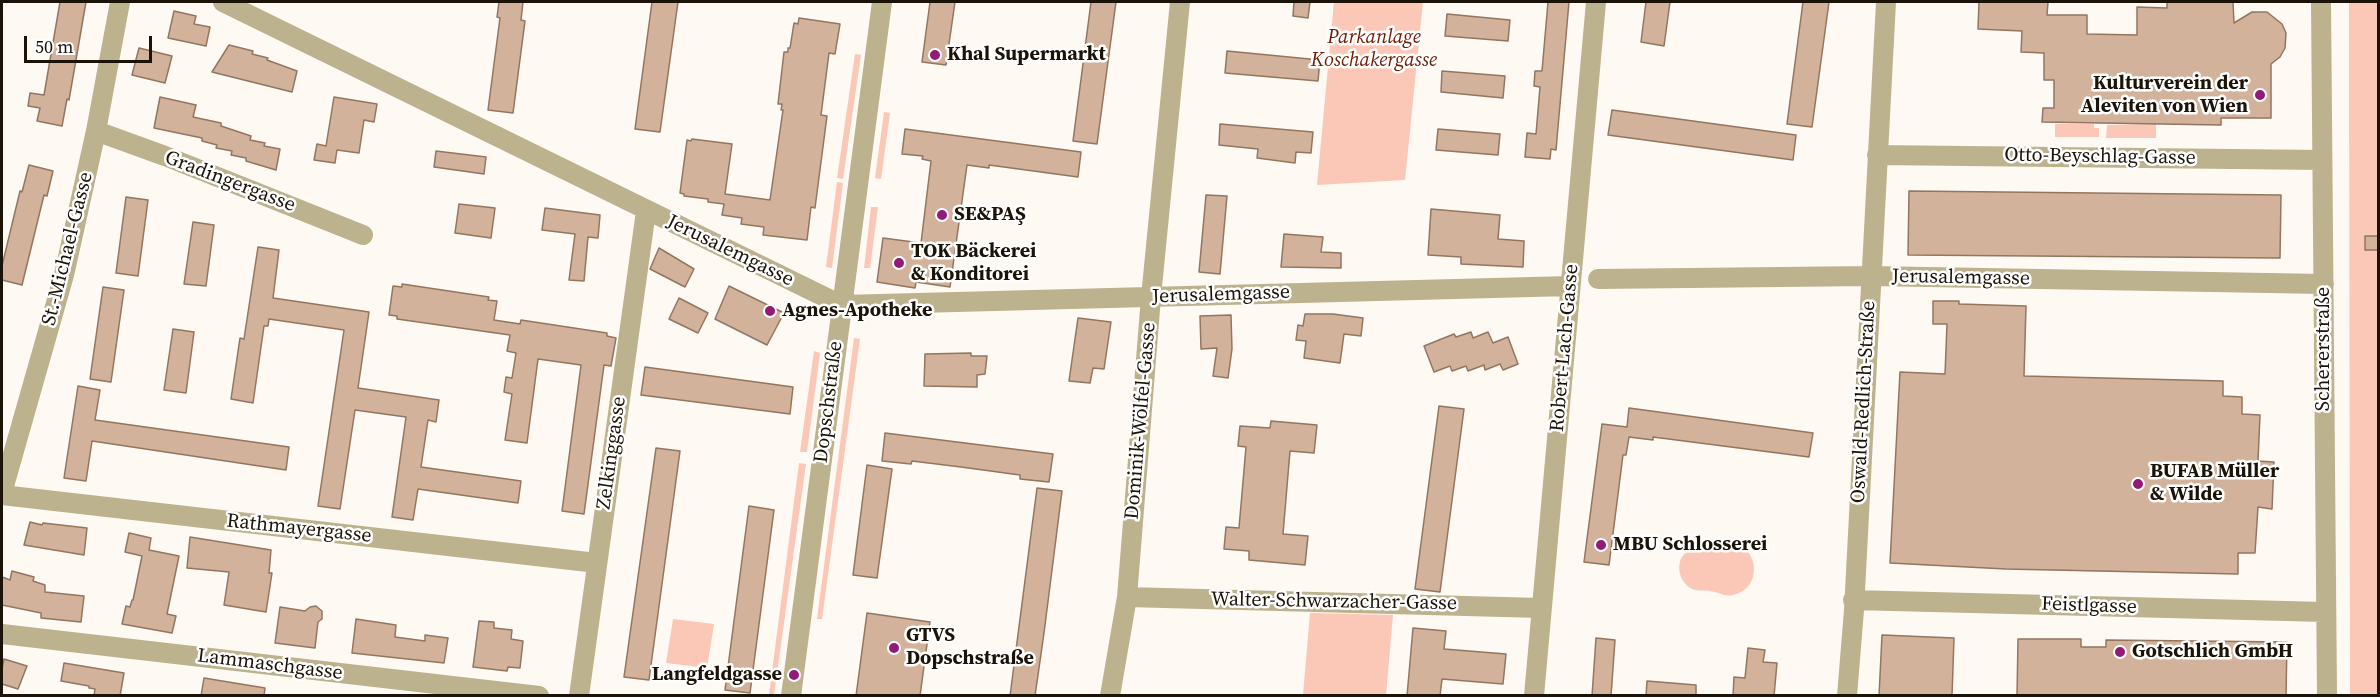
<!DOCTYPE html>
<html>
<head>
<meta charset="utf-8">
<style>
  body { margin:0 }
  #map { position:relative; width:2380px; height:697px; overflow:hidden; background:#fef9f3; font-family:"Source Serif 4",serif }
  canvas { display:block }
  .frame { position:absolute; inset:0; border:3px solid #1b1307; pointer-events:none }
  .scale { position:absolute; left:24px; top:36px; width:128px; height:27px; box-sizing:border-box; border:3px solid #1b1307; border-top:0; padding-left:8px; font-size:18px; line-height:21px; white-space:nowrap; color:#1b1307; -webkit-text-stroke:4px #fff; paint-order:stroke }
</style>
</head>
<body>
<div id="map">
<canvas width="2380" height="697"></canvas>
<div class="frame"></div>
<div class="scale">50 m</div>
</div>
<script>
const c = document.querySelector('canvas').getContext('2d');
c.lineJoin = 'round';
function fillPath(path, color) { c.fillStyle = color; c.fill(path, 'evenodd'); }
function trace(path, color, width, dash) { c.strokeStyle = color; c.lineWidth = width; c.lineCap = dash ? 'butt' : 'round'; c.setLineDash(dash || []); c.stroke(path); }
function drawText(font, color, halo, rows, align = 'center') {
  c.font = font + ' "Source Serif 4",serif'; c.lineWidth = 5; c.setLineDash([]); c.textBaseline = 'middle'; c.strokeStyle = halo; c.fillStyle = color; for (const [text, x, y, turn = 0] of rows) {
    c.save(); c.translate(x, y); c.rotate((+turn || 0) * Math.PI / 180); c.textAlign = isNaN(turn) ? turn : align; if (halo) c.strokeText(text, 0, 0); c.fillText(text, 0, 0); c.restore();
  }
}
fillPath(new Path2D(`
  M1334,2H1423L1405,180L1317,185Z
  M2349,2H2378V696L2350,695Z
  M855,54L861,55L843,179L837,178Z
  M884,112L890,113L881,179L875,178Z
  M2055,124H2094V128H2099V137H2055Z
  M2156,124V138H2106L2107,125Z
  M837,182L843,183L832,268L826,267Z
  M871,207H878L870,268H864Z
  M854,338L860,339L822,619H817Z
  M814,351L820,353L807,452H800Z
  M799,463L806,464L774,695H769Z
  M1733,542C1760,549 1762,589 1733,595C1725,597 1718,592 1710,591C1706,590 1701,591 1696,590C1679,587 1672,559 1689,551C1698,546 1707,551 1716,548C1723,545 1726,543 1733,542Z
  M1310,613L1393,615L1386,695H1303Z
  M673,619L714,624L707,668L666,663Z`), '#fbc7b7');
const building = new Path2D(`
  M60,2H86L69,100L67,99L62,126L37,121L40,108L28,106L30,93L44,95Z
  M499,2H523L521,20L525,21L513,113L488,110L500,18L497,17Z
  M652,2H678L660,132L635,129Z
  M930,2H955L946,65L922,62Z
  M1091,2H1116L1097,144L1073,141Z
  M1294,2H1310L1308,18L1293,16Z
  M1548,2H1569L1556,150L1551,149L1550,159L1525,157L1527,133L1536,134L1540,87L1534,86L1535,71H1542Z
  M1646,2H1670L1664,46L1641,42Z
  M1803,2H1829L1812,127L1787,124Z
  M1979,2H2048L2047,15H2087V34L2137,35V7L2167,8V2H2233L2234,23L2252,12H2267L2282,24L2286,33L2285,48L2280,57L2271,64V118H2221V125L2042,122L2043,108H2054V80H2044V53L2021,52L2022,31L1978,29Z
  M174,11L196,16L194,24L210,27L206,46L168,38Z
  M1447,14L1510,20L1508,41L1445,36Z
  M799,18L840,24L835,54L829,53L821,115L827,116L815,208L811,207L807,240L763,235L764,227L741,224L742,218L722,215L724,204L708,202V199L684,196V194L680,193L687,140L691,141L692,139L732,144L725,194L770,200L783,110H781L782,104H778L784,52H788V48H790L794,23L798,24Z
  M229,45L253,51L252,54L268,58L267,60L297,71L292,92L212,72Z
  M139,48L172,56L165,83L132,75Z
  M1227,51L1320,60L1318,81L1225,73Z
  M1442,71L1505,76L1503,98L1441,92Z
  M160,97L196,105L193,117L221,123V126L251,136L250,140L265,143L264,146L280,149L276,170L246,161V158L231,155L232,151L216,148L217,145L202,141V138L154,128Z
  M334,97L377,104L374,122L364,120L359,153L337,150L335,163L314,160L317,144L326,146Z
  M1612,110L1796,135L1793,160L1608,135Z
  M1220,124L1313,132L1311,153L1296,152L1295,163L1257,158L1258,149L1219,145Z
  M905,129L1081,152L1078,177L989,165V168L967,165L950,287L916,282L915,288L877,282L883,238L921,243L931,161L922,159L923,156L902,154Z
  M1438,129L1500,134L1498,155L1436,150Z
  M436,151L486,157L484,174L434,167Z
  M29,165L53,171L47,196L44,195L22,285L2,280V266L20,191L22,192Z
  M1909,191L2281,195L2280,258L1908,255Z
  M1206,195L1227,196L1220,274L1199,272Z
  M126,197L148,200L138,276L116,273Z
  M459,204L495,208L491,238L455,233Z
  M545,208L600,215L598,238L588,237L584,281L569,280L575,234L542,230Z
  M1431,209L1500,215L1498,239L1524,241L1523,267L1461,264V257L1428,255Z
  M193,222L214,225L206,286L184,284Z
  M1284,234L1323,237L1321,252L1341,253V268L1281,267Z
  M2365,236H2379V250H2365Z
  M258,247L279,250L273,298L369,312L358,388L439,400L436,422L428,420L421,467L521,481L518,503L418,489L413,520L392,517L406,417L355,410L340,509L318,506L344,330L269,319L268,326H264L253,403L231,399L240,338L244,339Z
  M659,248L694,269L685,287L650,269Z
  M402,284L489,297L488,300L497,301L494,320L520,324L521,320L607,333V336L616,338L611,366L604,365L584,514L562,511L581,365L538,359L527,443L505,440L512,394L504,392L506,377L512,378L516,353L507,351L510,335L397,319V316L389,315L393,286L402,287Z
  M729,286L784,313L767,345L715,319Z
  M103,287L124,290L111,382L90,379Z
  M679,298L708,313L698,333L669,319Z
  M1933,301H1959V304L2026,306L2024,376L2223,381V396L2242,397V414L2260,415L2258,461L2274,462L2272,509L2258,507L2255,553H2238V574L2006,569L1890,563L1900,372L1945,374L1947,324H1933Z
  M1305,314H1333L1363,318L1361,336L1344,334L1340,363L1304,358L1306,341L1296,340L1298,325L1303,326Z
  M1231,315L1232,349L1228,378L1213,376L1217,348L1201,349L1200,316Z
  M1078,318L1111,322L1104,369L1093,368L1090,383L1069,381Z
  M173,329L194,332L186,393L164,390Z
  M1471,332L1473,338L1488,332L1493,343L1508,337L1518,364L1503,370L1500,364L1485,370L1484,365L1468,371L1466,366L1452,371L1450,366L1434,372L1424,346L1454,334L1456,337Z
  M971,353V356H987L985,374L977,375V387L924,386L925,354Z
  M645,367L793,387L790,414L641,395Z
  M78,386L100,390L95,420L289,447L286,470L92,441L86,481L64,478Z
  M1439,406L1464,409L1440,592L1415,589Z
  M1629,408L1813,433L1809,457L1653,437V440L1629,437L1626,455H1623L1609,565L1584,562L1602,424L1627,427Z
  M1271,421L1317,425L1314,453L1290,451L1283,534L1308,536L1305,565L1249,560V551L1224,549L1226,527L1239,528L1246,447L1238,446L1240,426L1270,428Z
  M885,433L1053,454L1049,482L1020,479V475L961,467L912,461L911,464L882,461Z
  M656,448L680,451L649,680L624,677Z
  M867,465L892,469L877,578L853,575Z
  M1037,488L1062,491L1044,633L1035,696H1010Z
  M749,506L774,510L750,693L725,690Z
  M30,522L42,525L43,523L87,528L84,555L24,545Z
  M129,533L151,538L149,550L179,556L167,614L176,616L172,633L122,624L126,606L130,607L132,600H133L142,556L125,552Z
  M190,537L271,550L269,573H272L266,612L224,605L229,572L187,568Z
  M12,571L34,577L33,581L45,585V592L84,596L81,622L41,618V613L2,605V577L10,580Z
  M316,606L322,611V619L318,622L315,648L275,643L280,607L305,611L310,607Z
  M867,613L930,622L920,696H856Z
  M356,619L396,625L395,637L425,641V635L448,638L444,663L352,653Z
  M479,621L494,622V628L512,630L511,639L523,641L520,668L508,667L507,671L473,667Z
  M1413,628L1446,631L1444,649L1506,654L1503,684L1442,679L1440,696H1407Z
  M1882,635L1954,638L1952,696H1879Z
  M1596,638L1615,640L1611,696H1592Z
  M2018,639H2081V647H2106V640L2287,642L2286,696H2017Z
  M1748,648L1765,650L1763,662L1777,663L1774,696H1733L1734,677L1745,678Z
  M4,659L27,666L18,689L2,684V669Z
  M64,663L124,673L120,696H94L95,689L89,688V686L61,681Z
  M204,678L265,688L264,696H201Z
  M1647,681L1696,685V696H1646Z`);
fillPath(building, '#d3b29b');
trace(building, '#947560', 1.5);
trace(new Path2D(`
  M223,2L841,305L1570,286
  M2321,2L2327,696
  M96,131L165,156L363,235
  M1877,155L2322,160
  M1598,279L1870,276L2324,284
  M2,493L64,275L96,131L120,2
  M2,495L597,563
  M1127,597L1541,608
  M1853,600L2325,612
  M2,634L539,696
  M579,696L646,211
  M791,696L882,2
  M1110,696L1127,597L1151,297L1180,2
  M1534,696L1596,2
  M1847,696L1854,610L1886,2`), '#bcb28d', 20);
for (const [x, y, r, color] of [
  [935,55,6,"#931b77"],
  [2260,95,6,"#931b77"],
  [942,215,6,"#931b77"],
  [899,263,6,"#931b77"],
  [770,311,6,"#931b77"],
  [2138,484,6,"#931b77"],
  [1601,545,6,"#931b77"],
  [894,648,6,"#931b77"],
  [2120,652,6,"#931b77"],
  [794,675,6,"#931b77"]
]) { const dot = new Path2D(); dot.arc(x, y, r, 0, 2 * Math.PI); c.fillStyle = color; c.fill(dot); trace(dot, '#fff', 2); }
drawText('italic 20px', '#6c1d01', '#fff', [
  ["Parkanlage",1374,38],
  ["Koschakergasse",1374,61]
]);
drawText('bold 20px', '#1b1307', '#fff', [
  ["Khal Supermarkt",947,55],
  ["Kulturverein der",2248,84,"right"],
  ["Aleviten von Wien",2248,107,"right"],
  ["SE&PAŞ",954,215],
  ["TOK Bäckerei",911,252],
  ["& Konditorei",911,275],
  ["Agnes-Apotheke",782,311],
  ["BUFAB Müller",2150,472],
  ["& Wilde",2150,495],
  ["MBU Schlosserei",1613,545],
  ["GTVS",906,636],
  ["Dopschstraße",906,659],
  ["Gotschlich GmbH",2132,652],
  ["Langfeldgasse",782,675,"right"]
], 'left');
drawText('20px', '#1b1307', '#fff', [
  ["Otto-Beyschlag-Gasse",2100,157,1],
  ["Gradingergasse",230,182,21],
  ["St.-Michael-Gasse",68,249,-76],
  ["Jerusalemgasse",730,251,26],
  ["Jerusalemgasse",1961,278,1],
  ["Jerusalemgasse",1221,295,-2],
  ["Robert-Lach-Gasse",1565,348,-85],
  ["Schererstraße",2324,349,-90],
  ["Dopschstraße",829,402,-83],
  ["Oswald-Redlich-Straße",1864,402,-87],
  ["Dominik-Wölfel-Gasse",1141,421,-85],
  ["Zelkinggasse",612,453,-82],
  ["Rathmayergasse",299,529,6],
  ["Walter-Schwarzacher-Gasse",1334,602,1],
  ["Feistlgasse",2089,606,2],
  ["Lammaschgasse",270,665,7]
]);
</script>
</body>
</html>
